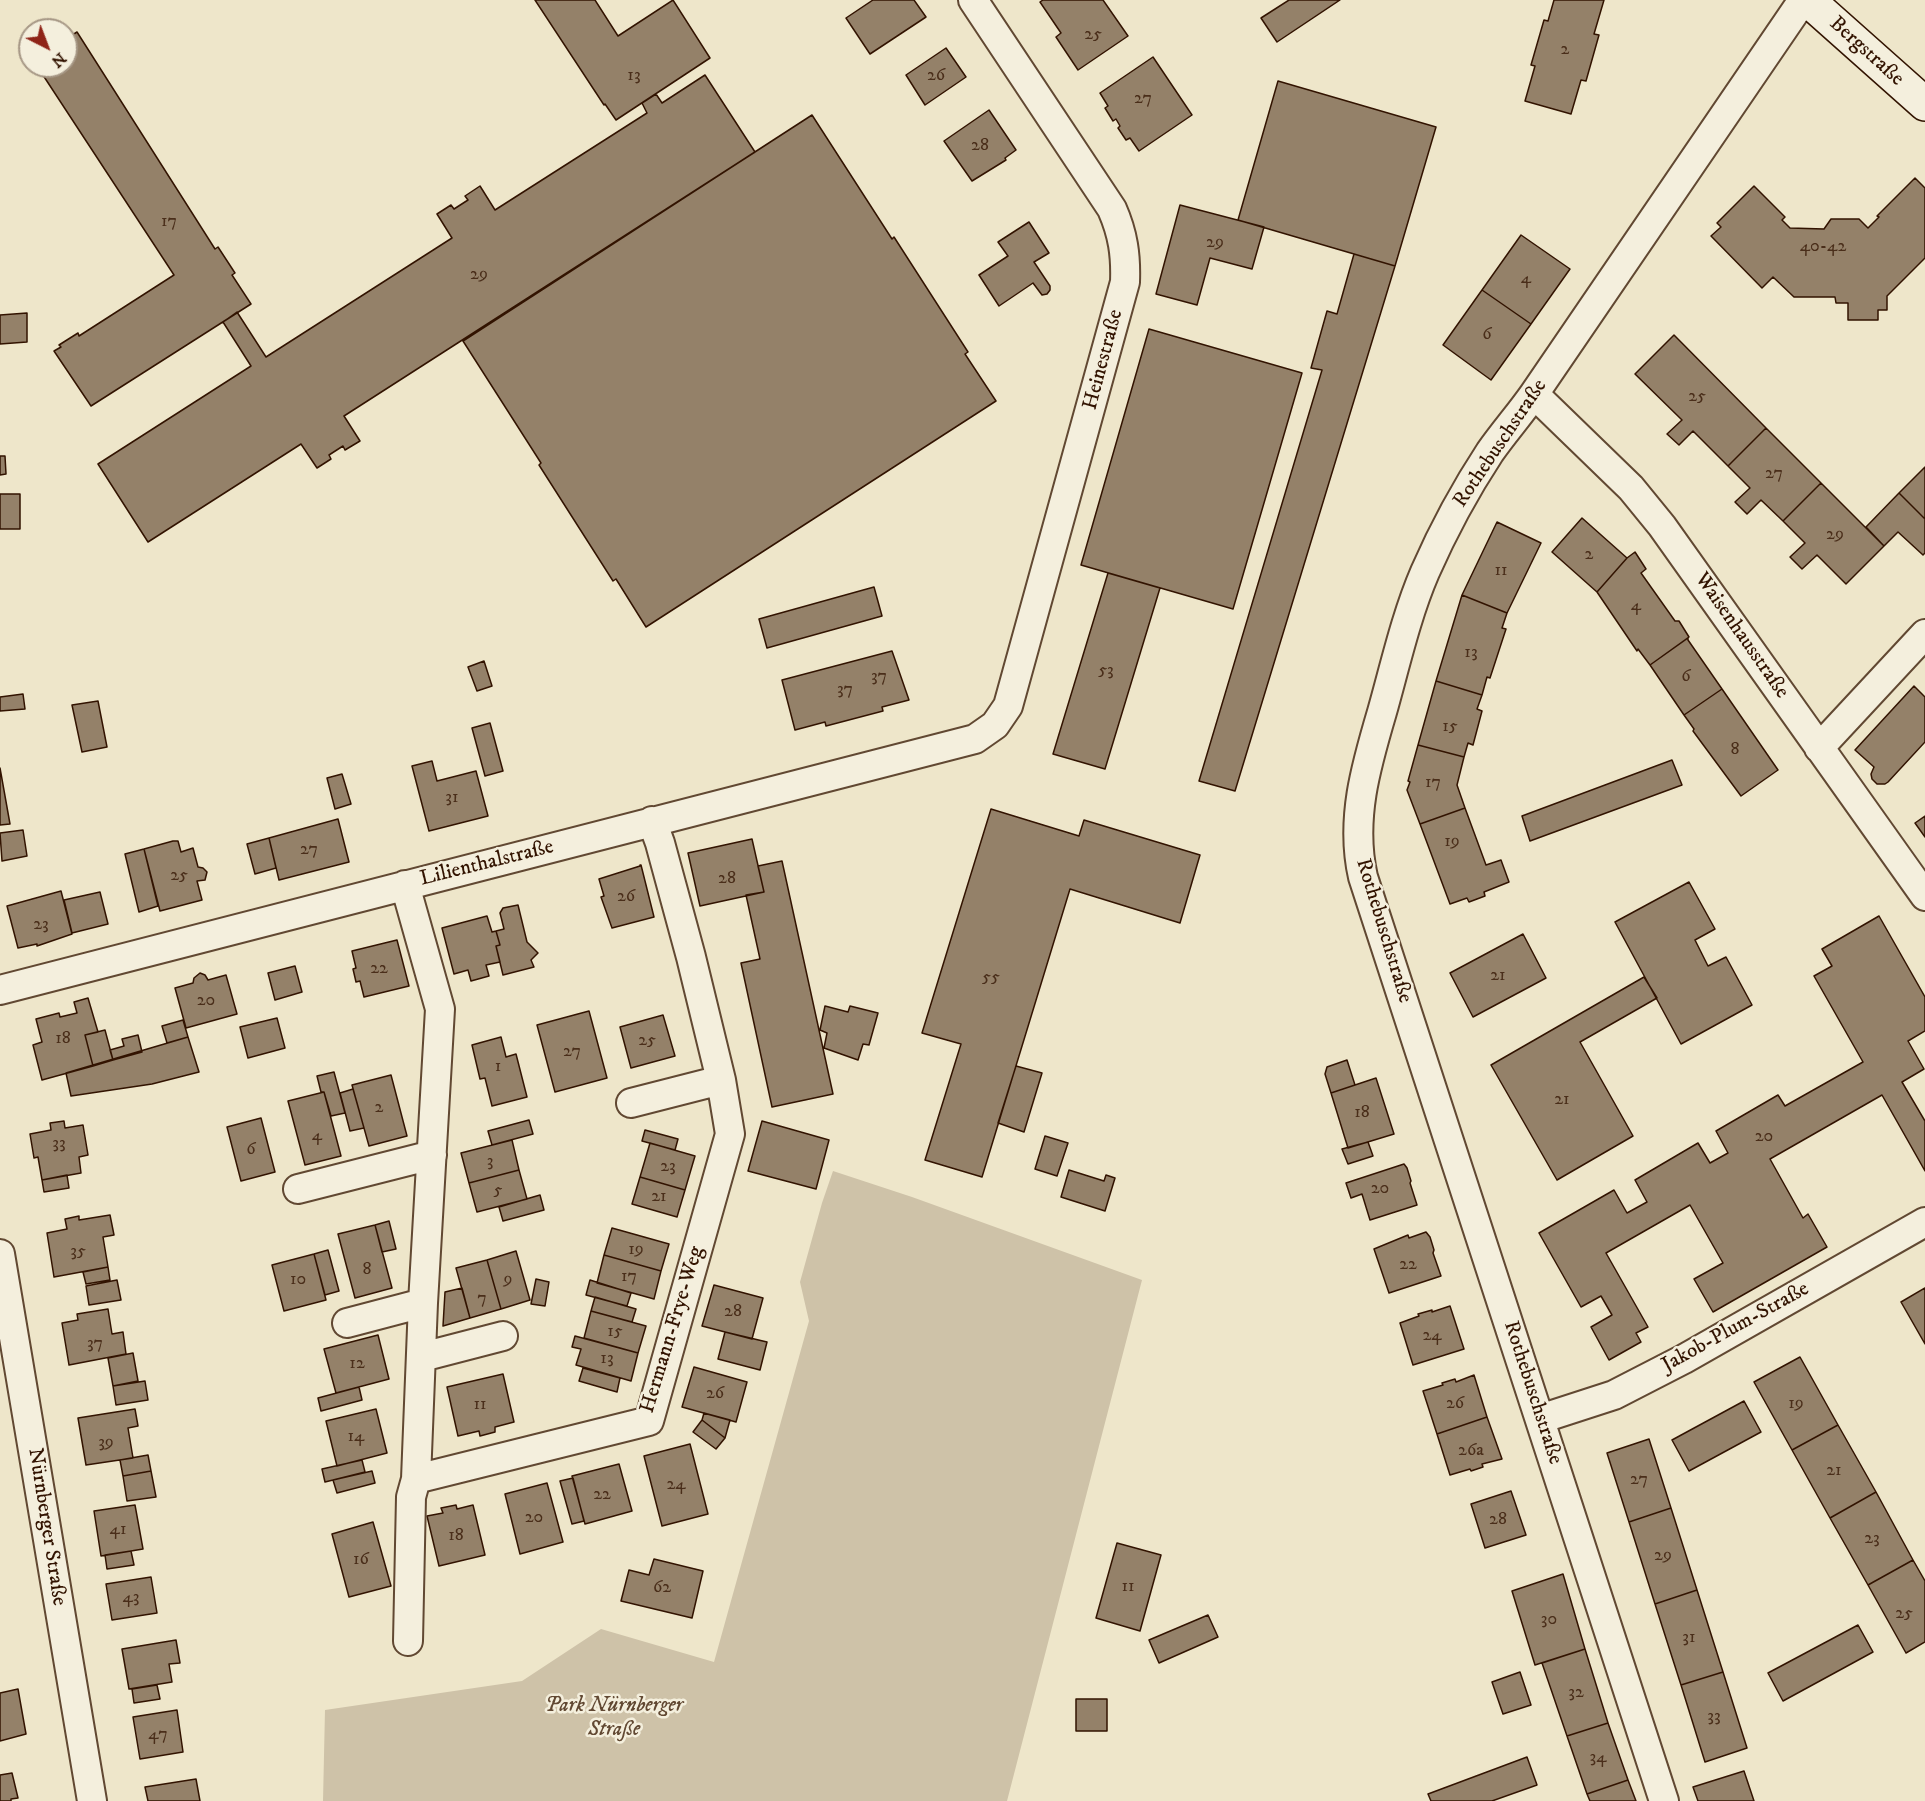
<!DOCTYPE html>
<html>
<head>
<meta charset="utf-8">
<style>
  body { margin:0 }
  #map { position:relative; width:1925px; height:1801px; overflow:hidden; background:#eee6ca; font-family:"IM FELL DW Pica",serif }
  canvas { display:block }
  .north { position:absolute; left:18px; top:18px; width:60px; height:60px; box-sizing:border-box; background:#f4efdd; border:2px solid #a69785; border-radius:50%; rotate:138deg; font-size:16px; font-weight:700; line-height:24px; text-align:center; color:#321300 }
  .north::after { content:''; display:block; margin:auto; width:21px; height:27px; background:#8f2418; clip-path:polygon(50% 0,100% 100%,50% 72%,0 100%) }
</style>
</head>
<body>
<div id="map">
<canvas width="1925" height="1801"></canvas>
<div class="north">N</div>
</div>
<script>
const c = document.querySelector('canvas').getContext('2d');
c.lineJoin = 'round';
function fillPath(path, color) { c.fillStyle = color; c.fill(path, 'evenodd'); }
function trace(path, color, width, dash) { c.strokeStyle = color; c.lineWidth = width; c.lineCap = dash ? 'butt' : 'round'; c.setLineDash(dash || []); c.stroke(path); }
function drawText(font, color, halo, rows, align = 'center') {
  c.font = font + ' "IM FELL DW Pica",serif'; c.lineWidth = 5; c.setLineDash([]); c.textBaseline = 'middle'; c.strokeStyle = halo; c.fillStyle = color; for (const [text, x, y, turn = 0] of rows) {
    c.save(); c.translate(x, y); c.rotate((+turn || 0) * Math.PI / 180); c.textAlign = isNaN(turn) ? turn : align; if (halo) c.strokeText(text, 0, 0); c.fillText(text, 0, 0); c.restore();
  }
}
fillPath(new Path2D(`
  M833,1171L912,1197L1142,1280L1007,1801H323L325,1710L522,1681L601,1629L714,1662L809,1321L800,1282L822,1203Z`), '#cec2a8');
const building = new Path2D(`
  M535,0H595L618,36L673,0L710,58L616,120L605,104L604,105Z
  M873,0H914L926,17L870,54L846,18Z
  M1043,0H1103L1128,36L1078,70L1056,37L1061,33L1040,2Z
  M1289,0H1340L1277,42L1261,18Z
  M1554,0H1604L1594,34L1599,35L1586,81L1581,80L1571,114L1525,101L1535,66L1531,65L1544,20L1548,21Z
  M77,32L215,249L218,247L235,273L232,275L251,304L91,406L54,351L61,347L59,345L78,333L79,336L174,275L37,66H66V39Z
  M946,48L966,77L925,105L906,75Z
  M1153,57L1192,115L1139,151L1130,138L1126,140L1118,128L1120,126L1116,119L1113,121L1105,108L1108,106L1100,93Z
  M705,75L755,152L344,416L360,441L345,450L343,446L329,455L331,459L317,468L301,444L148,542L98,464L251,366L223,322L237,312L266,357L452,238L437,214L451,205L454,209L468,200L465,196L480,186L495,210L647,113L642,103L656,94L662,103Z
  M1278,81L1436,127L1395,266L1238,220Z
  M989,110L1016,150L1005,158L1006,160L972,181L944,141Z
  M812,115L892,239L894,237L968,352L965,354L996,401L646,627L616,579L613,581L539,465L541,463L463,341Z
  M1915,178L1925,188V258L1887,296V310H1878V320H1848V303H1836L1835,297H1794L1773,277L1762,288L1711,236L1721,227L1717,223L1754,186L1785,217L1782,220L1790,228L1824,229L1831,219H1859L1868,228L1879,217L1877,216Z
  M1180,205L1264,227L1252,269L1210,258L1197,305L1156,294Z
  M1029,222L1049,253L1034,262L1050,286V290L1047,294L1042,295L1033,283L999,306L979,275L1008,256L998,242Z
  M1521,235L1570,269L1531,324L1482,290Z
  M1354,254L1395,266L1235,791L1199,781L1322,370L1311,368L1327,311L1337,314Z
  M1482,290L1531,324L1491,380L1443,345Z
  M27,313V342L0,344V315Z
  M1149,329L1302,373L1233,609L1081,565Z
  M1674,335L1766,428L1728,466L1693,431L1679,445L1667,434L1682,420L1635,374Z
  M1766,428L1821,483L1783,521L1761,500L1747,514L1735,502L1750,488L1728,466Z
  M0,456H5L6,474L0,475Z
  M1925,467V519L1899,493Z
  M1821,483L1884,546L1846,584L1817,555L1802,569L1790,557L1805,543L1783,521Z
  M1899,493L1925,519V553L1923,555L1898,532L1884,546L1866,527Z
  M0,494H20V529H0Z
  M1582,518L1627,558L1597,592L1552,552Z
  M1497,522L1541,543L1507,613L1462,595Z
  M1635,552L1646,569L1641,573L1675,621H1679L1689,637L1650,665L1638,649L1637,651L1597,592L1627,558Z
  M1108,573L1160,588L1105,769L1053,754Z
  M874,587L882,616L767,648L759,619Z
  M1462,595L1507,613L1502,628L1506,629L1490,678L1487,677L1482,695L1436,681Z
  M1688,638V640L1722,689L1684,715L1650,665Z
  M892,651L909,700L882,707L883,711L826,726L825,722L795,730L782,680Z
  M484,661L492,686L477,691L468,667Z
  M1436,681L1482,695L1477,709L1482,711L1473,745L1468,743L1464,757L1418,745Z
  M1914,686L1925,697V742L1888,782L1885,784H1877L1872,779L1871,774L1874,767L1855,750Z
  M1722,689L1778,770L1741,796L1693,731L1694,729L1684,715Z
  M23,694L25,709L0,711V697Z
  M98,701L107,747L82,752L72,705Z
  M490,723L503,771L485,776L472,728Z
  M1418,745L1464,757L1457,785L1465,808L1420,824L1407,790L1410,782L1408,781Z
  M1672,760L1682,785L1530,841L1522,816Z
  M432,761L437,781L476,771L488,816L429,831L412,766Z
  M0,768L10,824L0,825Z
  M342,774L351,804L335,809L327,778Z
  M1465,808L1486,865L1501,860L1509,882L1484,892L1485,896L1469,902L1467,898L1450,904L1420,824Z
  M991,809L1079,836L1084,820L1200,855L1180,923L1070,889L982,1177L925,1160L961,1044L922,1033Z
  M1925,816V837L1915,823Z
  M338,819L349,862L279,880L269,838Z
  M23,830L27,856L2,861L0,833Z
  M269,838L276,868L255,874L247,844Z
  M752,839L764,892L700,906L688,853Z
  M173,841H178L181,852L193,848L198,867L203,868L207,872L205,880L197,881L202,900L160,911L144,849Z
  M144,849L158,906L139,912L125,854Z
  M782,861L833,1094L772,1107L741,963L760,959L746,895L764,892L758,866Z
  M640,865H641L654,917L612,928L601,897L604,896L599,879L640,866Z
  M1689,882L1715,929L1695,940L1708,966L1726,957L1752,1005L1681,1044L1615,922Z
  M61,891L72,934L37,946V944L18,948L7,906Z
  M100,892L108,924L72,933L64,900Z
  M518,905L527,942L538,953L531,960L534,967L503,975L496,946L500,945L496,931L504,929L500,913L503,908Z
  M487,916L492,932L496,931L500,945L496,946L500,962L486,965L489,976L471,981L468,970L454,974L442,928Z
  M1879,916L1925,997V1031L1908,1041L1924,1069L1902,1082L1925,1121V1171L1882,1095L1770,1159L1803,1218L1808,1214L1827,1247L1713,1312L1694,1279L1723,1263L1690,1205L1606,1253L1648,1327L1636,1333L1641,1342L1609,1360L1591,1327L1612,1315L1601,1296L1581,1307L1539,1233L1614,1190L1627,1213L1647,1202L1635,1180L1698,1143L1710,1163L1728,1153L1716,1131L1778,1095L1785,1106L1863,1062L1814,976L1832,966L1822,949Z
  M1523,934L1546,978L1473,1017L1450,973Z
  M397,940L409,986L364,997L360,981L356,982L353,969L356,968L352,951Z
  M295,966L302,992L275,1000L268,973Z
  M200,973L205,975L208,980L226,975L237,1014L186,1028L175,988L193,983L194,978Z
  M1644,977L1657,998L1580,1042L1633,1136L1557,1180L1491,1065Z
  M88,998L98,1032L85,1035L93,1066L42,1080L33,1045L42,1042L36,1019L59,1013L60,1017L77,1013L74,1002Z
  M825,1006L848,1012L850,1006L878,1013L869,1045L863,1044L858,1060L824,1048L827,1033L820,1030Z
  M589,1011L607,1078L555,1092L537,1025Z
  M663,1015L675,1056L631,1068L620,1027Z
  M277,1018L285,1048L248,1058L240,1027Z
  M183,1020L188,1037L167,1043L162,1026Z
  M105,1030L113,1060L93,1066L85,1035Z
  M138,1035L142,1052L113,1060L110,1050L124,1046L122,1039Z
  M188,1037L199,1072L152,1084L71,1096L66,1073Z
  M501,1037L506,1057L516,1054L527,1097L492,1106L485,1078L480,1079L472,1045Z
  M1347,1060L1355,1085L1331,1093L1325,1074L1327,1067Z
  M1016,1066L1042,1073L1024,1132L998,1123Z
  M334,1072L345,1113L331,1116L324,1092H321L317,1076Z
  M391,1075L407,1136L369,1146L352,1085Z
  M1376,1078L1394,1134L1348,1148L1331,1093Z
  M353,1089L364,1128L350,1131L340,1093Z
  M324,1092L341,1156L305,1165L288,1101Z
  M261,1118L275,1172L241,1181L227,1127Z
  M529,1120L533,1134L492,1145L488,1131Z
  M64,1121L65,1128L83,1125L88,1155L79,1157L81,1173L42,1180L38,1157L34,1158L30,1134L51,1130L50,1123Z
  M762,1121L829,1140L816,1189L748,1171Z
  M645,1130L678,1139L675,1150L642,1141Z
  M1045,1136L1068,1143L1057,1176L1035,1169Z
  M512,1140L519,1170L469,1183L461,1153Z
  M1368,1142L1373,1156L1348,1164L1342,1149Z
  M650,1143L695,1156L685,1190L640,1177Z
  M1404,1164L1407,1168L1411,1181L1410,1183L1417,1205L1370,1220L1362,1194L1351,1198L1346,1183Z
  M519,1170L527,1199L477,1212L469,1183Z
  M1069,1170L1104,1181L1106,1175L1115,1178L1105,1211L1061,1197Z
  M67,1175L69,1188L44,1192L42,1180Z
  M640,1177L685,1190L677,1217L632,1204Z
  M540,1195L544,1210L503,1221L499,1207Z
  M110,1215L114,1235L103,1237L108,1267L54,1277L47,1233L67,1229L65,1219L79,1216V1220Z
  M389,1221L396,1249L382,1252L375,1225Z
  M375,1225L392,1288L355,1298L338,1234Z
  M612,1228L669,1244L661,1271L604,1255Z
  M1426,1232L1430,1237L1434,1250L1433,1253L1441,1276L1389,1293L1374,1249L1408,1235L1409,1238Z
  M328,1250L339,1291L325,1295L314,1254Z
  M516,1251L530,1300L501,1309L487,1260Z
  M314,1254L326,1300L284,1311L272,1265Z
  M604,1255L661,1271L654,1299L597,1283Z
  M487,1260L501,1309L470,1318L456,1268Z
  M108,1267L110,1280L86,1284L83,1272Z
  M536,1279L549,1282L545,1306L531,1304Z
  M117,1280L121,1300L89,1305L86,1286Z
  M590,1280L631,1293L627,1306L586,1295Z
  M714,1285L763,1298L752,1339L702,1326Z
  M462,1288L470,1318L443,1326L445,1292Z
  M1925,1288V1344L1901,1302Z
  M595,1297L636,1309L632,1322L591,1311Z
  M1450,1306L1464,1349L1413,1365L1400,1323L1419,1316L1418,1314L1432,1310V1312Z
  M108,1309L112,1334L123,1332L126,1354L69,1365L62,1323L78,1320L77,1314Z
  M591,1311L646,1326L638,1353L584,1338Z
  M725,1332L767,1342L760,1370L718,1359Z
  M378,1335L389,1379L336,1393L324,1349Z
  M575,1336L638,1353L631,1381L576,1365L581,1349L572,1347Z
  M133,1353L138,1381L113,1386L108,1358Z
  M1800,1357L1838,1425L1792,1450L1754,1382Z
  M694,1367L747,1382L736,1422L682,1407Z
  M583,1368L620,1378L617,1392L579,1381Z
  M503,1374L514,1422L495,1427V1432L480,1436L479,1431L458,1436L447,1387Z
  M1474,1375L1487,1417L1437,1434L1423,1391L1443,1385L1442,1383L1455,1379L1456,1382Z
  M145,1381L148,1400L116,1405L113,1386Z
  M359,1387L362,1400L321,1411L318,1398Z
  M1744,1401L1761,1432L1689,1471L1672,1440Z
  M135,1409L138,1426L128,1428L133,1458L86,1465L78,1418Z
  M376,1409L387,1453L337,1466L326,1421Z
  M704,1413L730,1420L725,1438L702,1420Z
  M1487,1417L1502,1459L1482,1464L1483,1467L1471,1471L1470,1469L1450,1475L1437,1434Z
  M702,1420L725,1438L716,1449L693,1432Z
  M1838,1425L1876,1492L1830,1518L1792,1450Z
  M1649,1439L1671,1508L1629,1522L1607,1453Z
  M690,1444L708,1514L662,1526L644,1456Z
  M148,1455L151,1471L123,1476L120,1460Z
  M362,1460L365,1472L325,1482L322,1469Z
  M619,1464L632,1511L585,1524L572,1476Z
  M151,1471L156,1497L127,1501L123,1476Z
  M372,1471L375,1483L337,1493L333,1480Z
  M573,1478L584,1521L572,1524L560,1481Z
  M547,1483L563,1542L520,1554L505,1494Z
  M1511,1491L1526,1535L1485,1548L1471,1504Z
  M1876,1492L1913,1560L1868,1585L1830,1518Z
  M135,1505L143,1549L101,1556L94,1511Z
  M456,1505L457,1509L473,1505L485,1555L439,1566L427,1516L443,1513L441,1508Z
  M1671,1508L1697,1590L1655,1604L1629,1522Z
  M373,1522L391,1586L349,1597L332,1534Z
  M1117,1543L1161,1555L1140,1631L1096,1618Z
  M131,1551L134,1565L107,1569L105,1555Z
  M654,1559L703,1571L692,1618L621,1601L629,1570L649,1575Z
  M1913,1560L1925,1581V1642L1906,1653L1868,1585Z
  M1563,1574L1585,1649L1535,1665L1512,1591Z
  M151,1577L157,1613L112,1620L106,1584Z
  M1697,1590L1723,1672L1681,1685L1655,1604Z
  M1208,1615L1218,1637L1159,1663L1149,1640Z
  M1858,1625L1873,1652L1783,1701L1768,1673Z
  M176,1640L180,1663L169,1664L172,1682L129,1689L122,1649Z
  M1585,1649L1608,1723L1567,1736L1542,1663Z
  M1520,1672L1531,1705L1503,1714L1492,1682Z
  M1723,1672L1747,1748L1705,1762L1681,1685Z
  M157,1685L160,1699L134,1703L132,1689Z
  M18,1689L26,1734L0,1741V1693Z
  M1076,1699H1107V1731H1076Z
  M177,1710L183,1752L140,1759L133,1717Z
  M1608,1723L1628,1780L1587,1794L1567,1736Z
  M1527,1757L1537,1785L1492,1801H1431L1428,1794Z
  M1744,1771L1754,1801H1698L1693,1787Z
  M12,1773L18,1798L11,1799V1801H0V1775Z
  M196,1779L200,1801H148L145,1787Z
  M1628,1780L1636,1801H1590L1587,1794Z`);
fillPath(building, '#948169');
trace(building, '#321300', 1.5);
const street = new Path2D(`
  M1534,394L1631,488L1662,526L1925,896
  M1819,748L1925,634
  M405,885L440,1009L423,1303L416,1479L411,1497L408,1641
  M0,990L975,739L995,725L1008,706L1125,282C1126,255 1123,234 1112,209L973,0
  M631,1103L721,1080
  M298,1189L432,1155
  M0,1254L92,1801
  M347,1323L423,1303
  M422,1357L503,1336
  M1540,1419L1614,1395L1684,1359L1925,1222
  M416,1479L649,1421L730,1134L721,1080L691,957L660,843L652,821
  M1664,1801L1363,877C1350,820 1366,766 1382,712C1395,666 1406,616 1425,572C1443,531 1465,490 1490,452C1504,432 1520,414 1534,394L1803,0`);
const secondary = new Path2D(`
  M1808,0L1925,104`);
trace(street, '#614832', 32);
trace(secondary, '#321300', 36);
trace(street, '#f4efdd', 28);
trace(secondary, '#f4efdd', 33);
drawText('18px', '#4a2e1a', null, [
  ["25",1093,35],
  ["2",1565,50],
  ["13",634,76],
  ["26",936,76],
  ["27",1143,99],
  ["28",980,146],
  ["17",169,222],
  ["29",1215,243],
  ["40-42",1823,247],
  ["29",479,275],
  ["4",1526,279],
  ["6",1487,335],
  ["25",1697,397],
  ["27",1774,474],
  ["29",1835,535],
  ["2",1589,555],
  ["11",1501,571],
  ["4",1636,606],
  ["13",1471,653],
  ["53",1106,671],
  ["37",879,677],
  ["6",1686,677],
  ["37",845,690],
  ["15",1450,727],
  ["8",1735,750],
  ["17",1433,783],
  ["31",452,798],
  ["19",1452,842],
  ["27",309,850],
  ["25",179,876],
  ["28",727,879],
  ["26",626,897],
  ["23",41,925],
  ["22",379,969],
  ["21",1498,976],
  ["55",991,978],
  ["20",206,1001],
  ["18",63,1039],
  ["25",647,1041],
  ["27",572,1052],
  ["1",498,1067],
  ["21",1562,1100],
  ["2",379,1108],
  ["18",1362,1113],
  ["4",317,1136],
  ["20",1764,1137],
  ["33",59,1144],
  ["6",251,1150],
  ["3",490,1162],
  ["23",668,1167],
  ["20",1380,1189],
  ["5",498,1191],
  ["21",659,1197],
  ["19",636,1250],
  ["35",78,1252],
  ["22",1408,1265],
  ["8",367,1270],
  ["17",629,1277],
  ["10",298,1280],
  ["9",508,1280],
  ["7",482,1299],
  ["28",733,1312],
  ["15",615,1332],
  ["24",1432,1336],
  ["37",95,1344],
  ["13",607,1359],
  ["12",357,1364],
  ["26",715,1394],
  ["26",1455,1404],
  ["19",1796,1404],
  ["11",480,1405],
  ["14",356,1437],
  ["39",106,1443],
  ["26a",1471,1451],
  ["21",1834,1471],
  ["27",1639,1480],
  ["24",676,1485],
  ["22",602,1495],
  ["20",534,1518],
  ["28",1498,1520],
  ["41",118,1530],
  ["18",456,1536],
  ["23",1872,1539],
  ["29",1663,1556],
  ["16",361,1560],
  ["11",1128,1587],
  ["62",662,1588],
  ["43",131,1598],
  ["25",1904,1614],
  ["30",1549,1620],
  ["31",1689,1638],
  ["32",1576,1693],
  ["33",1714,1717],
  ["47",158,1735],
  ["34",1598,1758]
]);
drawText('21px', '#321300', '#f4efdd', [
  ["Bergstraße",1866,52,42],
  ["Heinestraße",1104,360,-75],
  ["Rothebuschstraße",1501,444,-56],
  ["Waisenhausstraße",1741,636,55],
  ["Lilienthalstraße",487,864,-14],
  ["Rothebuschstraße",1383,931,73],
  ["Jakob-Plum-Straße",1736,1328,-29],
  ["Hermann-Frye-Weg",673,1330,-73],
  ["Rothebuschstraße",1532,1393,72],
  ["Nürnberger Straße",46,1527,81]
]);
drawText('italic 21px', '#614832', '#f4efdd', [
  ["Park Nürnberger",614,1707],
  ["Straße",614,1731]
]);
</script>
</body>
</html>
